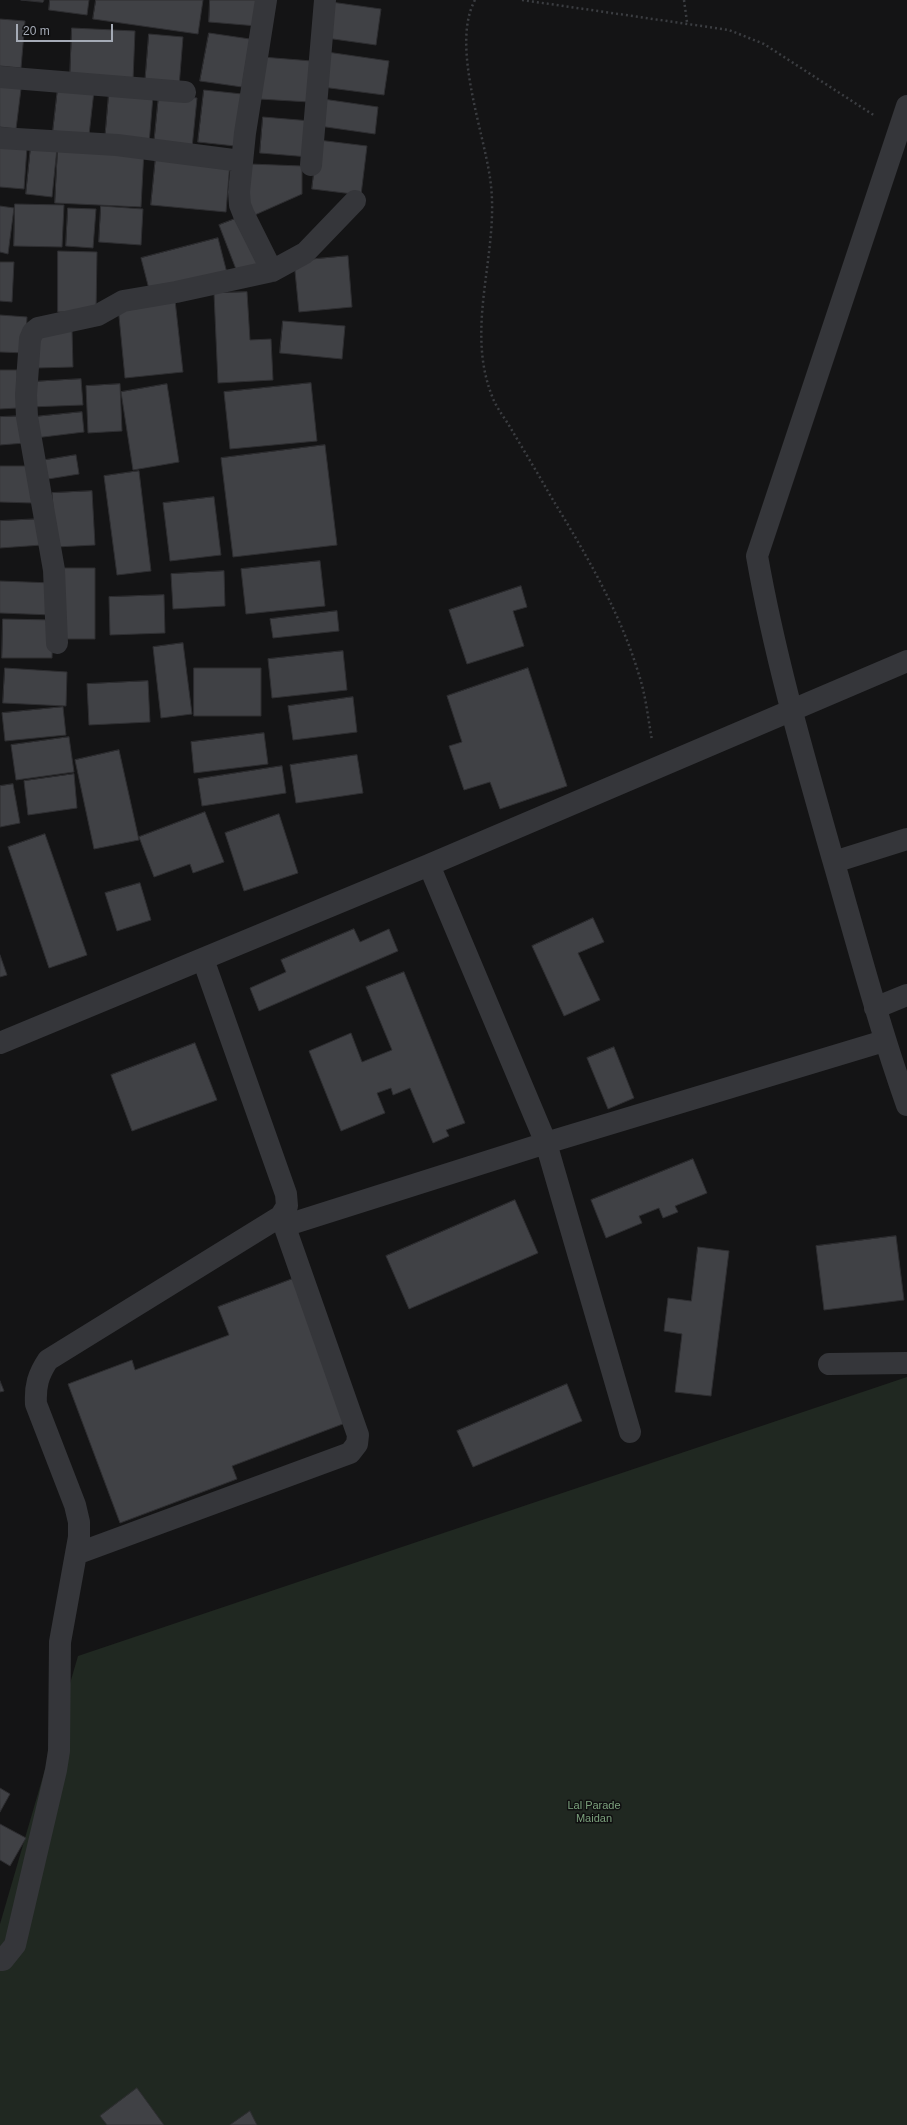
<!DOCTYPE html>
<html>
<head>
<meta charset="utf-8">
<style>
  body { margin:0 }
  #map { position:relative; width:907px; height:2125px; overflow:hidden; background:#141415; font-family:Arial,sans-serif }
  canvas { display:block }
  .scale { position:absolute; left:16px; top:24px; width:97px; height:18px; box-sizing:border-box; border:2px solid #a5abb6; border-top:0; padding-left:5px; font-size:12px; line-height:14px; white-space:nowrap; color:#a5abb6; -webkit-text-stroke:3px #0f0f10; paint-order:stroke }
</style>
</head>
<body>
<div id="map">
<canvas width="907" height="2125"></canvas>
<div class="scale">20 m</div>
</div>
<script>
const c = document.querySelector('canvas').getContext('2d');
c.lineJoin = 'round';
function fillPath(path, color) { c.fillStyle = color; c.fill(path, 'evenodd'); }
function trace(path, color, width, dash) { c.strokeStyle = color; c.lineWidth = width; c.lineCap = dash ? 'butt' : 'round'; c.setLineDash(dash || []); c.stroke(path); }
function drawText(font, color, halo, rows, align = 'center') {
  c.font = font + ' Arial,sans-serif'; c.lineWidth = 3; c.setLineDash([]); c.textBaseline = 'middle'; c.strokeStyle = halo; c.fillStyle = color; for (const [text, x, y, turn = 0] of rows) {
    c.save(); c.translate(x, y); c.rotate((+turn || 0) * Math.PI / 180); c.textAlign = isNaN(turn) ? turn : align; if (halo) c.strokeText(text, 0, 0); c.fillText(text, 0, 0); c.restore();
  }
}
fillPath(new Path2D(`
  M907,1377V2125H0V1924L78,1656Z`), '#202821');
const building = new Path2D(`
  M21,0H44L43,2Z
  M50,0H89L87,15L49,10Z
  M96,0H203L198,34L93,19Z
  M210,0H260L257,26L209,22Z
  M331,2L381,9L376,45L326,38Z
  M0,19L25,21L21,68L0,66Z
  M72,28L135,31L133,80L70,77Z
  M209,33L250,39L242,87L200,81Z
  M149,34L183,37L179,87L145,84Z
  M327,52L389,61L384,95L322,87Z
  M262,57L312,61L309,102L259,99Z
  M0,79L22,81L16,129L0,127Z
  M58,87L94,91L89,135L53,131Z
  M204,90L242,94L235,146L198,142Z
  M109,93L153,96L149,144L105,140Z
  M159,94L197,98L192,148L154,144Z
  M323,99L378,107L375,134L319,126Z
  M263,117L311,121L309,157L260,153Z
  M318,140L367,146L361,195L312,189Z
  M0,145L27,147L24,189L0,187Z
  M31,145L57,148L52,197L26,194Z
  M58,146L144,150L141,207L55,203Z
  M156,155L230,162L226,212L151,205Z
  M250,164L302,166V194L248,218Z
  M15,204L64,205L62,247L14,246Z
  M0,206L14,208L8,254L0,252Z
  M101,206L143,209L141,245L99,242Z
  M68,208L96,209L93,248L66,246Z
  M240,217L261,268L239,277L219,225Z
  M218,238L227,273L150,293L141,258Z
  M58,251L97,252L96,312H58Z
  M348,256L352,307L299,312L294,261Z
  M0,262H14L12,302L0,301Z
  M247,292L250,340L271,339L273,380L218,383L214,293Z
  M175,300L183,372L125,378L118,306Z
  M0,315L27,317L25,353L0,352Z
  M283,321L345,326L342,359L280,353Z
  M72,330L73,367L37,368L36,331Z
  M0,370H17L18,408L0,409Z
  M81,379L83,405L30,407L29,382Z
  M311,383L317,441L230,449L224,392Z
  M120,384L122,431L88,433L86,386Z
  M167,384L179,462L133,470L121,392Z
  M82,412L84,432L35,438L33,417Z
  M24,416L25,443L0,445V417Z
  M325,445L337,545L233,557L221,458Z
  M76,455L79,474L42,480L39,461Z
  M0,466H33L32,503L0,502Z
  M139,471L151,571L117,575L104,476Z
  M92,491L95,545L56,547L52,493Z
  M214,497L221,555L170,561L163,503Z
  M40,519L42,545L0,548V521Z
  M320,561L325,606L246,614L241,569Z
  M61,568H95V639H60Z
  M224,571L225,606L173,609L171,574Z
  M0,581L53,583L52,615L0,613Z
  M521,586L527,607L513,611L524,646L467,664L449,610Z
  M164,595L165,633L110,635L109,597Z
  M337,611L339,631L273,638L270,619Z
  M3,619L53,620L52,658H2Z
  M183,643L192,714L161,718L153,647Z
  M343,651L347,690L272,698L268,659Z
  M5,668L67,672L66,706L3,703Z
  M194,668H261V716H194Z
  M528,668L567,786L500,809L490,782L464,790L449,746L462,742L447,696Z
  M148,681L150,722L89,725L87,684Z
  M353,697L357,732L293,740L288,706Z
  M63,707L66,735L5,741L2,713Z
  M264,733L268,764L194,773L191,742Z
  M69,737L74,772L16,780L11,745Z
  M119,750L139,840L94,849L75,760Z
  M357,755L363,793L296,803L290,765Z
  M282,766L286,793L202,806L198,779Z
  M74,774L77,808L28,815L24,781Z
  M13,784L20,823L0,827V786Z
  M205,812L224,862L193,873L190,864L154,877L139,837Z
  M279,814L298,873L244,891L225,833Z
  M45,834L87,955L49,968L8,847Z
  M140,883L151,920L117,931L105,893Z
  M593,918L604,942L578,953L600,1000L564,1016L532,946Z
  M354,929L360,942L389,929L398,951L259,1011L250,988L286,972L281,960Z
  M0,955L7,975L0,977Z
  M404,972L465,1123L446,1130L449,1136L433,1143L410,1088L393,1095L391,1088L377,1093L385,1113L341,1131L309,1051L351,1033L362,1062L392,1050L366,987Z
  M195,1043L217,1100L132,1131L111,1075Z
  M614,1047L634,1098L608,1109L587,1058Z
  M693,1159L707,1193L675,1206L678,1212L663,1218L659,1208L639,1216L642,1223L606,1238L591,1200Z
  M515,1200L538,1253L409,1309L386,1256Z
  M896,1236L904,1300L824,1310L816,1246Z
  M698,1247L729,1251L711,1396L675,1392L682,1334L664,1331L668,1298L691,1301Z
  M295,1278L348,1422L232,1466L237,1479L120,1523L68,1384L132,1360L135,1370L229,1335L218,1307Z
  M0,1381L4,1391L0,1392Z
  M567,1384L582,1421L473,1467L457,1431Z
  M0,1788L10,1794L0,1812Z
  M0,1824L26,1838L10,1866L0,1860Z
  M137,2088L164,2125H107L100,2116Z
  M250,2111L257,2125H230Z`);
fillPath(building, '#404145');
trace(building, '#2e2e31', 1);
trace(new Path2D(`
  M475,0C451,44 483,129 490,178C501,250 464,325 492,396C496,407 504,417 510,427C523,449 537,472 550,495C584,551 620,611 639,675C646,696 648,719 652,740
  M522,0L729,30L764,44L875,116
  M684,0L687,22`), '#3b3d41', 2.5, [2, 3]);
trace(new Path2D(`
  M266,0L245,133L239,192L240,205L244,215L272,271
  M0,77L185,92
  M907,106L757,556C775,658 804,757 832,856C856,939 878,1023 907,1105
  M0,138L117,145L241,161
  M311,165L325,0
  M57,643L54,570L27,417L26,395L30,339L33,332L38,328L98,315L123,301L176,292L272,271L305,253L355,201
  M834,862L907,839
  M429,865L546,1143L630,1432
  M875,1008L907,995
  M0,1043L429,865L907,661
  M284,1226L546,1143L884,1041
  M829,1364L907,1363
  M76,1554L350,1453L357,1444L358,1435L281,1216
  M0,1960H3L15,1945L56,1770L59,1751L60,1642L79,1537V1522L75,1505L36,1404C35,1386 38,1375 48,1360L281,1216L287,1206L286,1194L203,959`), '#35363a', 22);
drawText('11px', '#7ca17d', '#0f0f10', [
  ["Lal Parade",594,1806],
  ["Maidan",594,1819]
]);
</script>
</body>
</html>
